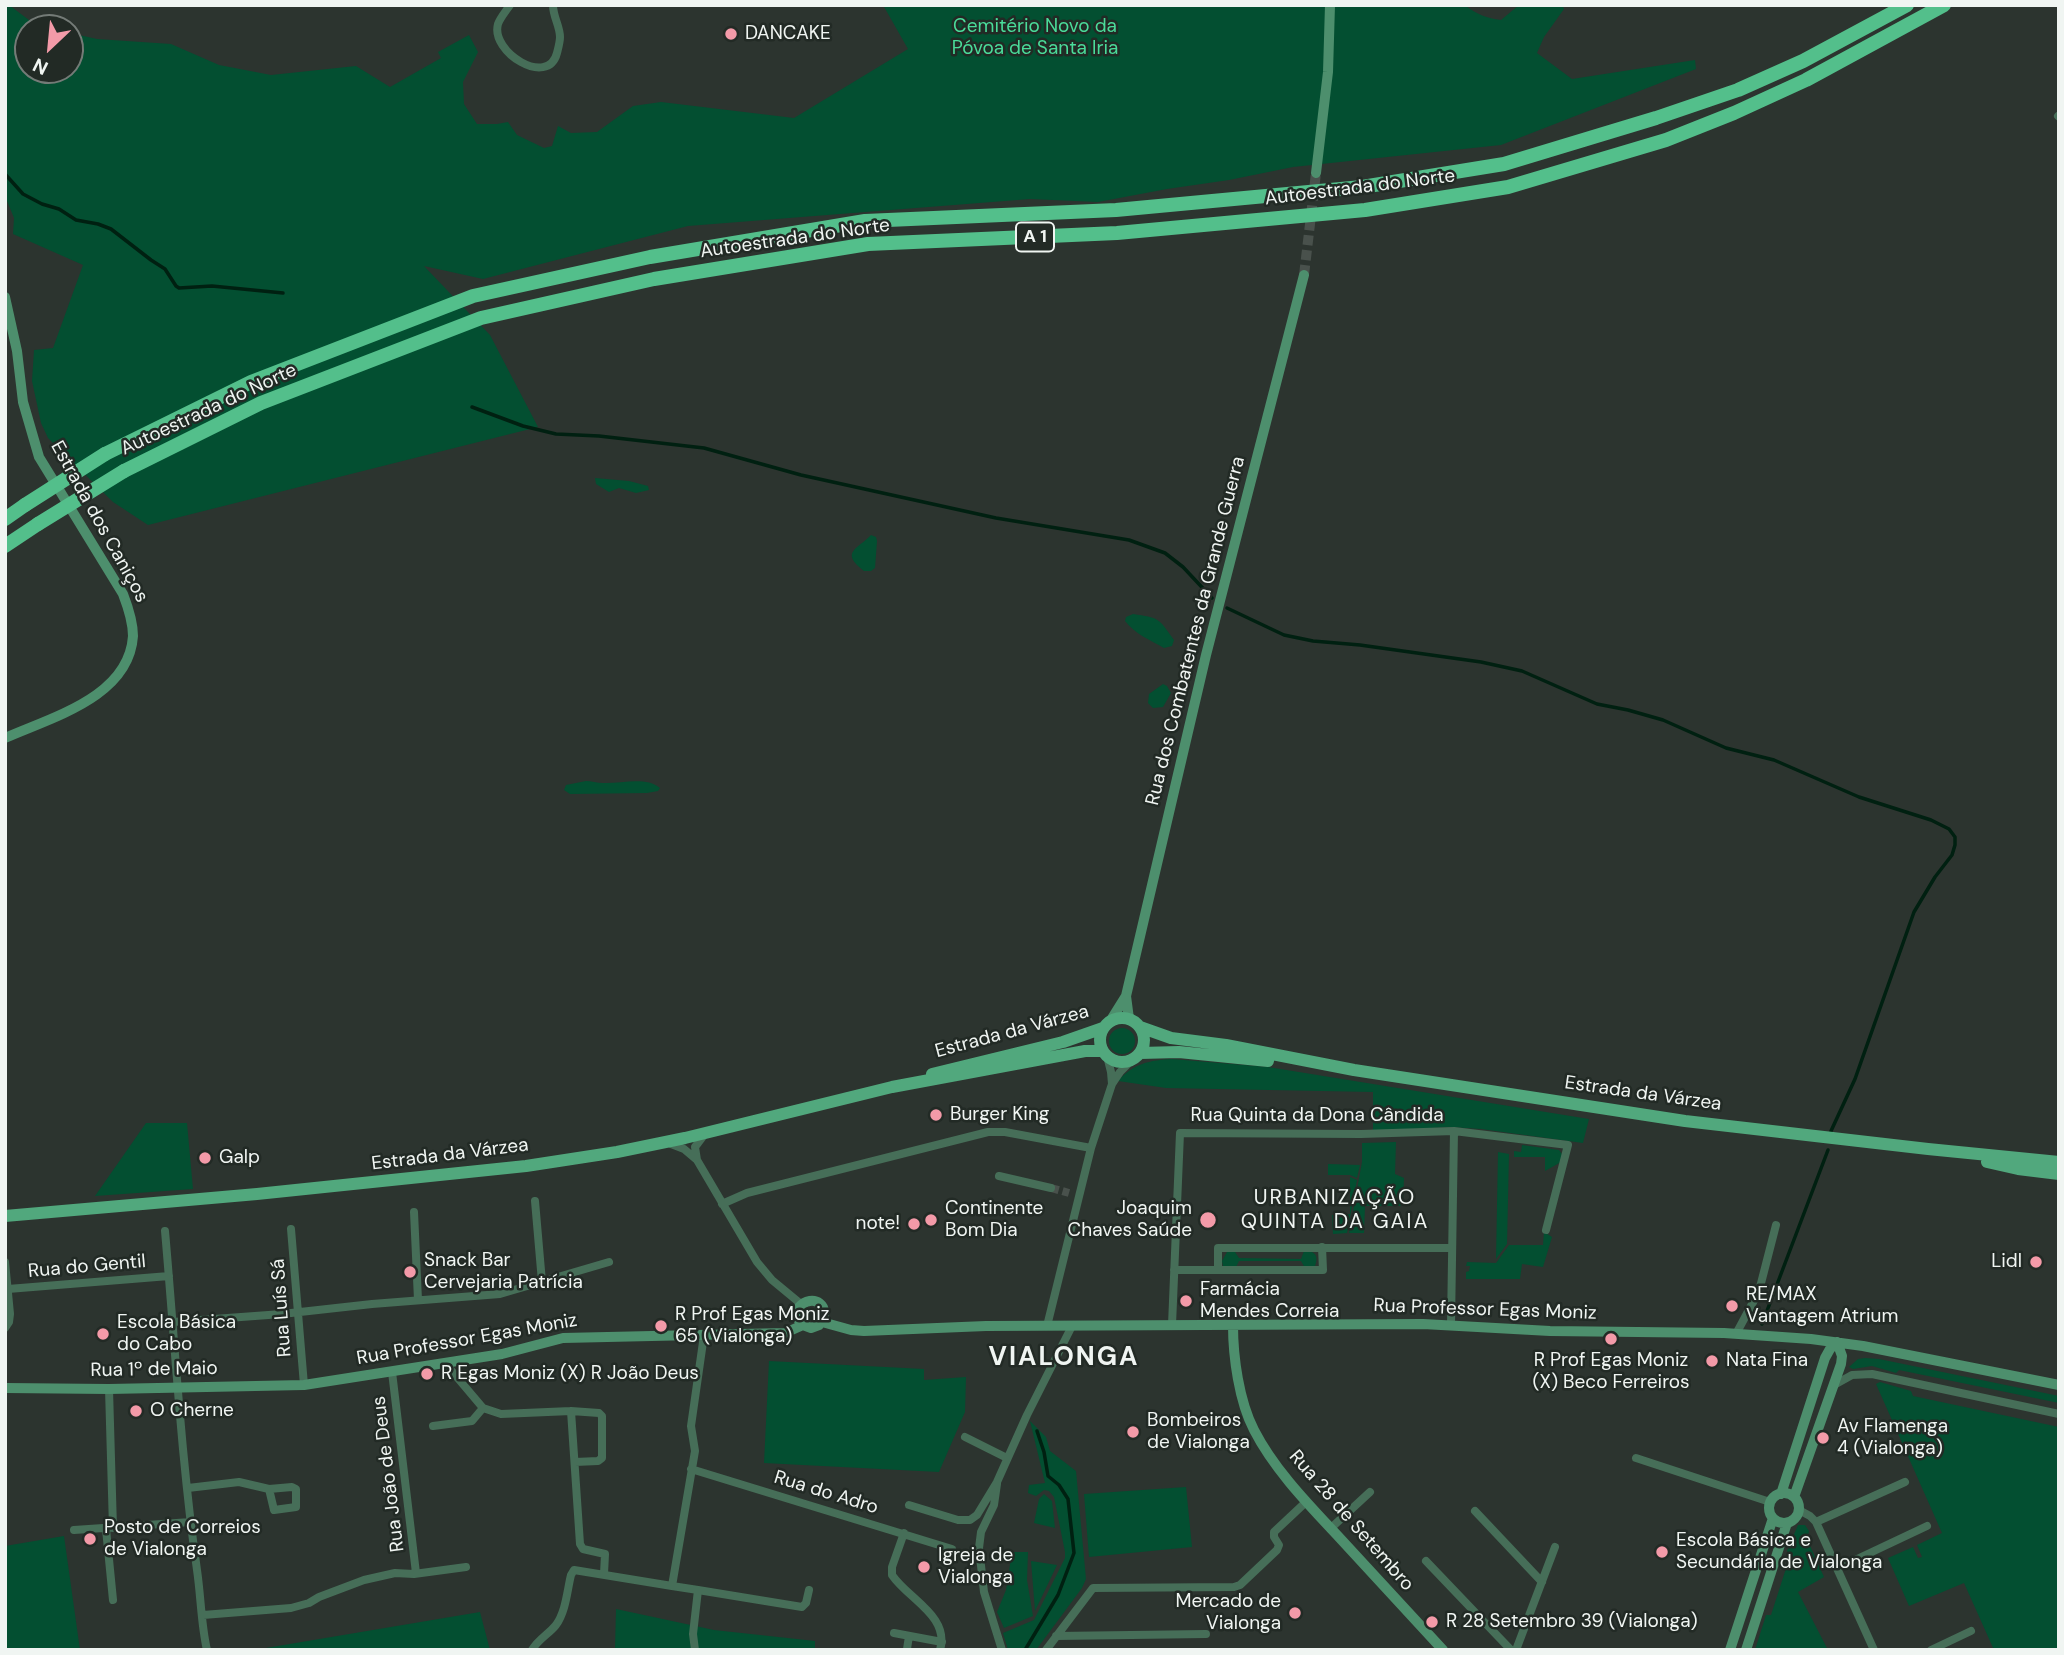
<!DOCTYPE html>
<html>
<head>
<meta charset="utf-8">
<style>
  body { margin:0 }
  #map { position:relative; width:2064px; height:1655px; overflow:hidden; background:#2c342f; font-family:"DM Sans",sans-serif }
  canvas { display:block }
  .frame { position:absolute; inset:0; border:7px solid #f0f5f2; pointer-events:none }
  .north { position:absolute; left:14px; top:14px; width:70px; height:70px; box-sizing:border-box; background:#222a25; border:2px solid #747b77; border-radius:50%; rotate:206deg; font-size:19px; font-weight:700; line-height:28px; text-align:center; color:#f0f5f2 }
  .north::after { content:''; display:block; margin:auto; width:24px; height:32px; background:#f39aa8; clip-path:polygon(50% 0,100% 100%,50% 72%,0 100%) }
</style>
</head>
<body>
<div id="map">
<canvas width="2064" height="1655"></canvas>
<div class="frame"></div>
<div class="north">N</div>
</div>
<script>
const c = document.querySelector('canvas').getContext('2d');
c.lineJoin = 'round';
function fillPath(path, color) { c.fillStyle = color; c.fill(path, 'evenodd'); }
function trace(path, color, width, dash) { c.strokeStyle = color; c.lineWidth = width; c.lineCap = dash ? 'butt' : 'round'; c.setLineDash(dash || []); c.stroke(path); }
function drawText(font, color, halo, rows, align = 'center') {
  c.font = font + ' "DM Sans",sans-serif'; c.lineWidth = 5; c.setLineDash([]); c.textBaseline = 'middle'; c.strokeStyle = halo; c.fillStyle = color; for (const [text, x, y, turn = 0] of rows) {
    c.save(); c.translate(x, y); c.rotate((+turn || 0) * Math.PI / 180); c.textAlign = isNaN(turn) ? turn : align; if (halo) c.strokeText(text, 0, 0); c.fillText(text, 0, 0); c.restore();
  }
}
fillPath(new Path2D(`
  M5,5H9L37,26L45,28H28V70H70V33L97,39L171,44L219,65L271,75L356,66L390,87L441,58L438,52L469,35L478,52L463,82L464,104L477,124H497L508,122L517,135L544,148L552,146L558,126L571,133L597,132L633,106L661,102L794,118L908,49L883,5H1465C1477,15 1487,18 1501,20L1519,5H1562L1564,9L1544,37L1537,53L1572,79L1695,60L1696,69L1501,145L1293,167L1229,180L1167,189L1098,202L1030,199L688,226L483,279L424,266L490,335L538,427L148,525L113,502L48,438L41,423L32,381L34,350L53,348L83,265L13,234L14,218L5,196Z
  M595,478L629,481L648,486L649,490L636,493L619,488L609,492L596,484Z
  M871,535L876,537L877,541L875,568L871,571H864C839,552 858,549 871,535Z
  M1133,614C1159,618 1158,617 1174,640L1172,646L1164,648C1150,640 1135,634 1125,621L1126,617Z
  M1163,684L1167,686L1171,693L1163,707L1153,708L1148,703L1149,694Z
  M586,781C591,781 597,783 603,783C620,784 646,776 660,788L658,791L647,793L570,794L564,790L566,785Z
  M1109 1041a13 13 0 1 1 26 0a13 13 0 1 1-26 0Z
  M1172,1059L1268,1067L1589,1119L1583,1143L1481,1129L1450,1127L1373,1131V1092L1166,1088L1118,1081C1133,1064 1150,1060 1172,1059Z
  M146,1123H187L193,1189L95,1196Z
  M1396,1142L1395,1174L1404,1178L1403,1203L1400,1206H1365L1364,1233H1349L1362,1162V1143Z
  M1522,1145L1559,1150L1562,1154L1561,1162L1545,1171V1157H1514V1151L1521,1152Z
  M1498,1152L1509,1154L1507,1244L1496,1259Z
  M1328,1164L1360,1165L1357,1178L1350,1175H1328Z
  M1350,1177L1357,1180L1347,1233L1333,1234L1332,1215L1350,1214Z
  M1544,1232L1552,1237L1543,1267L1522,1264L1520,1279H1466V1272L1469,1271L1470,1266H1466L1467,1262L1496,1263L1509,1245H1543Z
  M1304,1251C1315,1251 1319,1255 1315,1266L1305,1268L1301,1261H1239L1235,1269L1223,1266L1222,1261L1227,1252H1235L1239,1258L1301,1259Z
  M1865,1358L1879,1359L2059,1396V1403L1899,1370L1896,1373L1872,1366L1853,1369L1849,1367L1858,1359Z
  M769,1361L924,1369V1380L966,1377L965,1412L939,1472L764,1463Z
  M1880,1382L1911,1391L1913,1396L2059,1427V1650H1994L1964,1583L1909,1606L1888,1558L1913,1547L1918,1558L1922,1557L1917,1545L1942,1533L1876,1384Z
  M1030,1421L1046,1437L1050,1451L1076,1471L1086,1579L1082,1588L1036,1650H1008L1003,1633L1034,1620L1065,1558V1552L1054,1497L1049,1491L1044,1490L1036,1496L1028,1493L1029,1485L1045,1483Z
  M1186,1487L1192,1547L1089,1557L1084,1494Z
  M1044,1494L1052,1501L1055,1528L1034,1523L1039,1499Z
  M1798,1525H1805L1809,1531L1807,1539L1824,1577L1798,1592L1828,1650H1755L1766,1615H1771L1790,1556L1787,1551Z
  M64,1536L80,1650H5V1546Z
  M1012,1552H1028L1027,1580L1033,1616L1004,1628L997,1612L1006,1590Z
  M1031,1561L1057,1565L1035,1611Z
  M616,1609L714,1630L815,1641V1650H615Z
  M480,1612L490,1650H254Z`), '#034f31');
trace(new Path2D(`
  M5,174L23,194L42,204L59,209L76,220L98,224L111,229L151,260L165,269L176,286L179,288L212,286L283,293
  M472,407L523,426L556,434L599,436L704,448L801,475L996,518L1129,540L1165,553L1183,567L1212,598
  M1227,608L1284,635L1313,641L1360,645L1481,662L1522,671L1597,704L1628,710L1663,720L1726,748L1774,760L1859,797L1931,820L1949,829L1955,837V845L1952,855L1935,877L1914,912L1855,1079L1831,1131
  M1762,1324L1828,1150
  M1025,1650L1058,1595L1074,1553L1068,1499L1059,1485L1048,1476L1044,1452L1037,1431`), '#002011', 3.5);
trace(new Path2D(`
  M1051,1188L1069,1193`), '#49514c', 8, [8, 4]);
trace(new Path2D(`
  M1304,275L1316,173`), '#49514c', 10, [10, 5]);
trace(new Path2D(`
  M510,5C506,11 500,18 498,24C490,52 548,88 557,53C558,49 560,42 560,37C560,26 553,17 553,5
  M2058,116L2059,117
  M1107,1056L1111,1072L1112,1084
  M671,1144L684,1149L697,1160L757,1262L772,1280L801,1304
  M697,1160L695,1147L704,1135
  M999,1176L1051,1188
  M535,1201L542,1282
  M722,1204L747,1193L988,1132H1005L1091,1148
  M414,1212L418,1300
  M291,1229L304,1385
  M165,1231C175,1344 181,1458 197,1570C201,1597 201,1624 207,1650
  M5,1262L10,1314L9,1322L5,1328
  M1174,1270H1323L1322,1247
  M1218,1270V1248H1452
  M8,1289L169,1276
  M173,1322L282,1314L372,1304L500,1294L609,1262
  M1451,1324L1454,1131
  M1172,1325L1180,1133L1361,1134L1454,1131L1568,1145L1546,1230
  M1047,1326L1091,1148L1112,1084L1120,1072L1134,1058
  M1736,1334L1759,1291L1776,1225
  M445,1363L483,1408L501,1414L571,1411L599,1413L602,1416V1458L598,1461L575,1462
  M392,1372L416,1573
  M1834,1385L1852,1375L1872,1374L2059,1414
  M109,1389L113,1528
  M571,1411L580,1544L583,1549L605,1554L604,1574
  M433,1426L472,1421L483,1408
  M965,1437L1007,1458
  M1636,1458L1770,1502
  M691,1469L952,1549
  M997,1484L994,1505L981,1532L979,1548L984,1592L1002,1650
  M188,1488L239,1482L269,1489L292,1487L296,1489V1507L274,1510L269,1489
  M909,1505L958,1520H970L977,1515L997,1482L1027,1415L1072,1326
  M1799,1510L1810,1516L1816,1522L1874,1650
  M1475,1511L1542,1582
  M1816,1522L1905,1482
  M1331,1528L1370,1492
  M106,1529L113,1600
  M74,1530L191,1522
  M904,1533L892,1567V1575C908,1599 950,1616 940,1650
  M1426,1561L1511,1650
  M1838,1568L1927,1526
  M698,1590L802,1607L806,1603L809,1590
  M203,1615L291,1608L309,1603L319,1597L364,1580L395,1573L414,1574L466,1567
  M894,1633L942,1642
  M1056,1636L1206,1634
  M907,1649L909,1636
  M532,1650C538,1639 549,1634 556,1625C566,1611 567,1591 571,1575L574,1570L672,1586
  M695,1650L693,1634L698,1590L672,1586L695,1451L691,1426L704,1335
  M1046,1650L1093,1588L1234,1587L1240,1585L1277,1550L1279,1545L1274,1537V1532L1306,1502
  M1516,1650L1555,1547
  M1931,1650L1971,1631`), '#466e58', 8);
trace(new Path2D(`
  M1316,173L1328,72L1330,5
  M5,297L17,351L23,402L39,457L123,594C128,607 133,621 133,636C129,697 52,717 5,738
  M1126,996L1129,1019
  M1111,1020L1126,996L1206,655L1304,275
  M822,1322L851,1330L864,1331L986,1326L1423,1324L1550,1331L1724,1333L1811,1339L1863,1346L2059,1385
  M1233,1325C1233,1357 1239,1401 1254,1430C1274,1469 1307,1503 1337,1535C1372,1573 1407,1611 1443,1650
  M5,1388L109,1389L304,1385L502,1354L563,1338L785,1333L803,1325L811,1328L819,1325C834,1307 813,1291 798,1308L797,1318L803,1325
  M1769 1508a15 15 0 1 1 30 0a15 15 0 1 1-30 0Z
  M1781,1494L1825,1358L1830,1349L1837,1342
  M1794,1497L1841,1364L1842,1356L1837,1342
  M1730,1650L1773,1518
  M1746,1650L1787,1523`), '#4d8f6d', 10);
trace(new Path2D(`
  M1100 1040a22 22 0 1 1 44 0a22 22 0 1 1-44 0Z
  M1140,1027L1171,1038L1226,1045L1354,1070L1685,1121L1928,1149L2059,1162
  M1140,1053L1179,1052L1268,1061
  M932,1074L1063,1042L1103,1028
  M1987,1162L2018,1169L2059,1174
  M5,1216L257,1194L526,1166L617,1152L685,1138L892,1087L1085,1051H1103`), '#51a87d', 12);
trace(new Path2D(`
  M105,454L251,382L473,296L650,257L865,221L1116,210L1362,187L1504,164L1656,118L1738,90L1803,61L1907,5
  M124,471L261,403L481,318L654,279L868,244L1117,233L1365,210L1508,187L1666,140L1734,113L1806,80L1944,5
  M5,519L25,505
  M5,546L38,524`), '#53bf8b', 14);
trace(new Path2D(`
  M25,505L105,454
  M38,524L124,471`), '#53bf8b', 14);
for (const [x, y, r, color] of [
  [731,34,7,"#f39aa8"],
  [936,1115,7,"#f39aa8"],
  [205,1158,7,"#f39aa8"],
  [931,1220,7,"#f39aa8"],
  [1208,1220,9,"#f39aa8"],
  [914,1224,7,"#f39aa8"],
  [2036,1262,7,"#f39aa8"],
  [410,1272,7,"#f39aa8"],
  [1186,1301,7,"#f39aa8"],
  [1732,1306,7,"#f39aa8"],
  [661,1326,7,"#f39aa8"],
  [103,1334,7,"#f39aa8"],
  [1611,1339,7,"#f39aa8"],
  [1712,1361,7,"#f39aa8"],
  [427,1374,7,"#f39aa8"],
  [136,1411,7,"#f39aa8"],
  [1133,1432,7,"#f39aa8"],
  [1823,1438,7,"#f39aa8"],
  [90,1539,7,"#f39aa8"],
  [1662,1552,7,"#f39aa8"],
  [924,1567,7,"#f39aa8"],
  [1295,1613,7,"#f39aa8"],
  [1432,1622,7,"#f39aa8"]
]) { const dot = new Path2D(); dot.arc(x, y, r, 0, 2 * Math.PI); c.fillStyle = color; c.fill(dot); trace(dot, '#222a25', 2.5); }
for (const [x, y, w] of [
  [1035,237,38]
]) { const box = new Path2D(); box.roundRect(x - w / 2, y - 14.5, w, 29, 5); c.fillStyle = '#222a25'; c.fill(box); trace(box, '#f0f5f2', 2); }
drawText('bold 18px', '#f0f5f2', null, [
  ["A 1",1035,237]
]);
drawText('19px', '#4adc9a', '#222a25', [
  ["Cemitério Novo da",1035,27],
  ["Póvoa de Santa Iria",1035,49]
]);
drawText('19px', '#f0f5f2', '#222a25', [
  ["DANCAKE",745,34],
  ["Burger King",950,1115],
  ["Galp",219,1158],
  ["Continente",945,1209],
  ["Bom Dia",945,1231],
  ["Joaquim",1192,1209,"right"],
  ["Chaves Saúde",1192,1231,"right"],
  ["note!",900,1224,"right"],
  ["Snack Bar",424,1261],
  ["Cervejaria Patrícia",424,1283],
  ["Lidl",2022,1262,"right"],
  ["Farmácia",1200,1290],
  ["Mendes Correia",1200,1312],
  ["RE/MAX",1746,1295],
  ["Vantagem Atrium",1746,1317],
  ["R Prof Egas Moniz",675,1315],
  ["65 (Vialonga)",675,1337],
  ["Escola Básica",117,1323],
  ["do Cabo",117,1345],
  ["R Prof Egas Moniz",1611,1361,"center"],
  ["(X) Beco Ferreiros",1611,1383,"center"],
  ["Nata Fina",1726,1361],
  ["R Egas Moniz (X) R João Deus",441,1374],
  ["O Cherne",150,1411],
  ["Bombeiros",1147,1421],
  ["de Vialonga",1147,1443],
  ["Av Flamenga",1837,1427],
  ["4 (Vialonga)",1837,1449],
  ["Posto de Correios",104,1528],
  ["de Vialonga",104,1550],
  ["Escola Básica e",1676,1541],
  ["Secundária de Vialonga",1676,1563],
  ["Igreja de",938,1556],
  ["Vialonga",938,1578],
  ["Mercado de",1281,1602,"right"],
  ["Vialonga",1281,1624,"right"],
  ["R 28 Setembro 39 (Vialonga)",1446,1622]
], 'left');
drawText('19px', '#f0f5f2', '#222a25', [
  ["Autoestrada do Norte",1360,188,-7],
  ["Autoestrada do Norte",795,239,-8],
  ["Autoestrada do Norte",209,410,-25],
  ["Estrada dos Caniços",99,522,61],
  ["Rua dos Combatentes da Grande Guerra",1196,631,-76],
  ["Estrada da Várzea",1012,1032,-15],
  ["Estrada da Várzea",1643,1094,8],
  ["Rua Quinta da Dona Cândida",1317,1116],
  ["Estrada da Várzea",450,1155,-7],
  ["Rua do Gentil",87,1267,-5],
  ["Rua Luís Sá",282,1308,-94],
  ["Rua Professor Egas Moniz",1485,1310,2],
  ["Rua Professor Egas Moniz",467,1340,-10],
  ["Rua 1º de Maio",154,1370,-1],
  ["Rua João de Deus",389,1474,-97],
  ["Rua do Adro",826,1493,17],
  ["Rua 28 de Setembro",1351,1521,49]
]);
c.letterSpacing = '2px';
drawText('21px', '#f0f5f2', '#222a25', [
  ["URBANIZAÇÃO",1335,1198],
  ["QUINTA DA GAIA",1335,1222]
]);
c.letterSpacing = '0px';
c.letterSpacing = '2px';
drawText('bold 26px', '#f0f5f2', '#222a25', [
  ["VIALONGA",1064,1358]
]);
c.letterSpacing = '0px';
</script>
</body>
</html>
